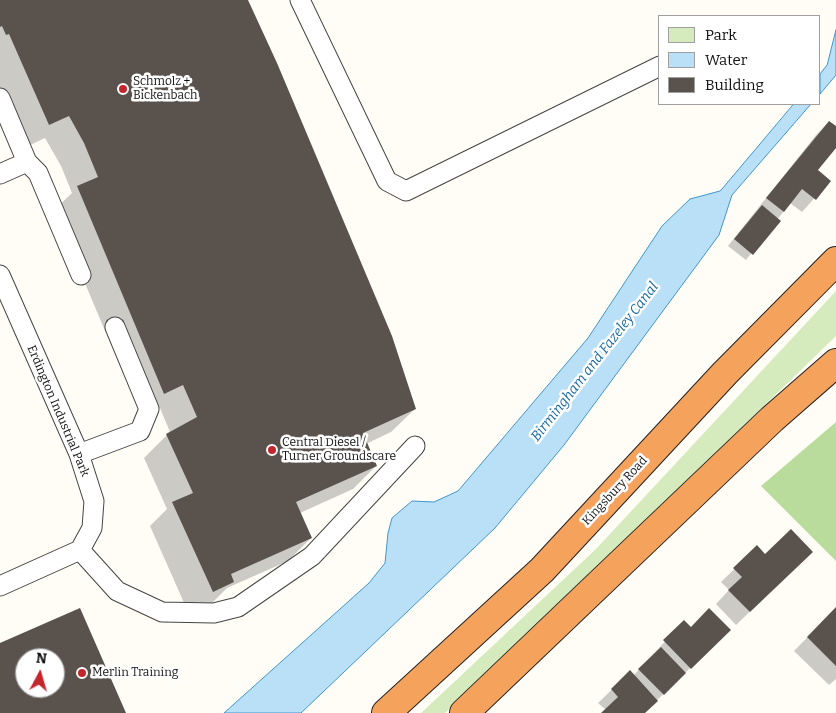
<!DOCTYPE html>
<html>
<head>
<meta charset="utf-8">
<style>
  body { margin:0 }
  #map { position:relative; width:836px; height:713px; overflow:hidden; background:#fffdf5; font-family:Bitter,serif }
  canvas { display:block }
  .legend { position:absolute; left:658px; top:15px; width:162px; height:90px; box-sizing:border-box; background:#fff; border:1px solid #a0a0a0; margin:0; padding:6px 9px; list-style:none; font-size:15px; color:#111 }
  .legend li { display:flex; align-items:center; gap:10px; height:25px }
  .legend b { width:25px; border:1px solid #a0a0a0 }
  .north { position:absolute; left:15px; top:648px; width:50px; height:50px; box-sizing:border-box; background:#fff; border:1px solid #a0a0a0; border-radius:50%; rotate:6deg; font-size:14px; font-weight:700; line-height:20px; text-align:center; color:#111 }
  .north::after { content:''; display:block; margin:auto; width:18px; height:22px; background:#c4262e; clip-path:polygon(50% 0,100% 100%,50% 72%,0 100%) }
</style>
</head>
<body>
<div id="map">
<canvas width="836" height="713"></canvas>
<ul class="legend">
<li><b style="height:14px;background:#d5ebbd"></b>Park</li>
<li><b style="height:14px;background:#b9e0f7"></b>Water</li>
<li><b style="height:14px;background:#5a524d"></b>Building</li>
</ul>
<div class="north">N</div>
</div>
<script>
const c = document.querySelector('canvas').getContext('2d');
c.lineJoin = 'round';
function fillPath(path, color) { c.fillStyle = color; c.fill(path, 'evenodd'); }
function trace(path, color, width, dash) { c.strokeStyle = color; c.lineWidth = width; c.lineCap = dash ? 'butt' : 'round'; c.setLineDash(dash || []); c.stroke(path); }
function drawText(font, color, halo, rows, align = 'center') {
  c.font = font + ' Bitter,serif'; c.lineWidth = 5; c.setLineDash([]); c.textBaseline = 'middle'; c.strokeStyle = halo; c.fillStyle = color; for (const [text, x, y, turn = 0] of rows) {
    c.save(); c.translate(x, y); c.rotate((+turn || 0) * Math.PI / 180); c.textAlign = isNaN(turn) ? turn : align; if (halo) c.strokeText(text, 0, 0); c.fillText(text, 0, 0); c.restore();
  }
}
fillPath(new Path2D(`
  M836,291V336L554,610L445,713H421L596,549Z`), '#d5ebbd');
fillPath(new Path2D(`
  M836,422V561L761,486Z`), '#b9dc9c');
const water = new Path2D(`
  M836,30V75L820,94V74L827,65Z
  M794,104H811L732,195L719,235L564,445L495,528L301,713H224L369,583L385,563L388,533L392,518L412,501L434,502L458,491L588,338L662,226L690,199L720,191Z`);
fillPath(water, '#b9e0f7');
trace(water, '#3f96cf', 1);
fillPath(new Path2D(`
  M0,0H247L415,409L391,432L366,444L376,466L353,489L300,513L311,538L288,561L227,588L210,605L189,614L150,526L167,509L144,458L170,432L160,408L141,416L54,210L72,193L61,166L45,138L26,147L0,89Z
  M829,122L836,128V146L816,170L830,181L802,212L790,203L746,260L728,246L816,135Z
  M757,547L765,556L798,565L736,625L716,604L729,590L721,582Z
  M836,608V679L829,685L794,651Z
  M684,621L691,628L729,630L644,713H602L606,710L598,703L630,672L633,676Z`), '#0003');
fillPath(new Path2D(`
  M0,0H248L277,63L392,336L416,409L363,433L377,466L296,502L312,538L231,574L234,582L213,592L172,502L193,493L166,434L197,417L183,385L164,394L77,186L98,177L84,143L69,116L49,125L9,34L6,35L2,26L0,27Z
  M829,121L836,126V148L818,170L831,181L816,200L802,189L784,212L766,198Z
  M762,205L781,221L753,255L734,239Z
  M791,529L813,552L750,612L728,590L742,577L733,568L757,545L765,554Z
  M836,607V666L807,637Z
  M80,608L126,713H0V643ZM25,658H55V688H25Z
  M709,608L731,630L691,669L663,640L684,620L691,627Z
  M661,647L686,673L664,695L638,669Z
  M630,670L658,701L645,713H601L618,697L611,689Z`), '#5a524d');
const lane = new Path2D(`
  M300,0L387,181L406,191L660,66
  M0,98L27,162
  M0,174L27,162L38,173L81,275
  M0,275L79,454L94,501L92,528L80,550L0,586
  M79,454L140,431L149,409L115,327
  M80,550L117,591L162,612L214,613L238,607L312,556L415,446`);
const highway = new Path2D(`
  M386,713L542,570L725,373L836,261
  M464,713L772,419L836,363`);
trace(lane, '#444', 21);
trace(highway, '#222', 30);
trace(lane, '#fff', 19);
trace(highway, '#f5a25d', 28);
for (const [x, y, r, color] of [
  [123,89,5,"#c4262e"],
  [272,450,5,"#c4262e"],
  [82,673,5,"#c4262e"]
]) { const dot = new Path2D(); dot.arc(x, y, r, 0, 2 * Math.PI); c.fillStyle = color; c.fill(dot); trace(dot, '#fff', 2); }
drawText('12px', '#111', '#fff', [
  ["Schmolz +",133,82],
  ["Bickenbach",133,96],
  ["Central Diesel /",282,443],
  ["Turner Groundscare",282,457],
  ["Merlin Training",92,673]
], 'left');
drawText('12px', '#111', '#fff', [
  ["Erdington Industrial Park",58,411,67],
  ["Kingsbury Road",615,491,-47]
]);
drawText('italic 14px', '#1768a6', '#fff', [
  ["Birmingham and Fazeley Canal",595,362,-52]
]);
</script>
</body>
</html>
